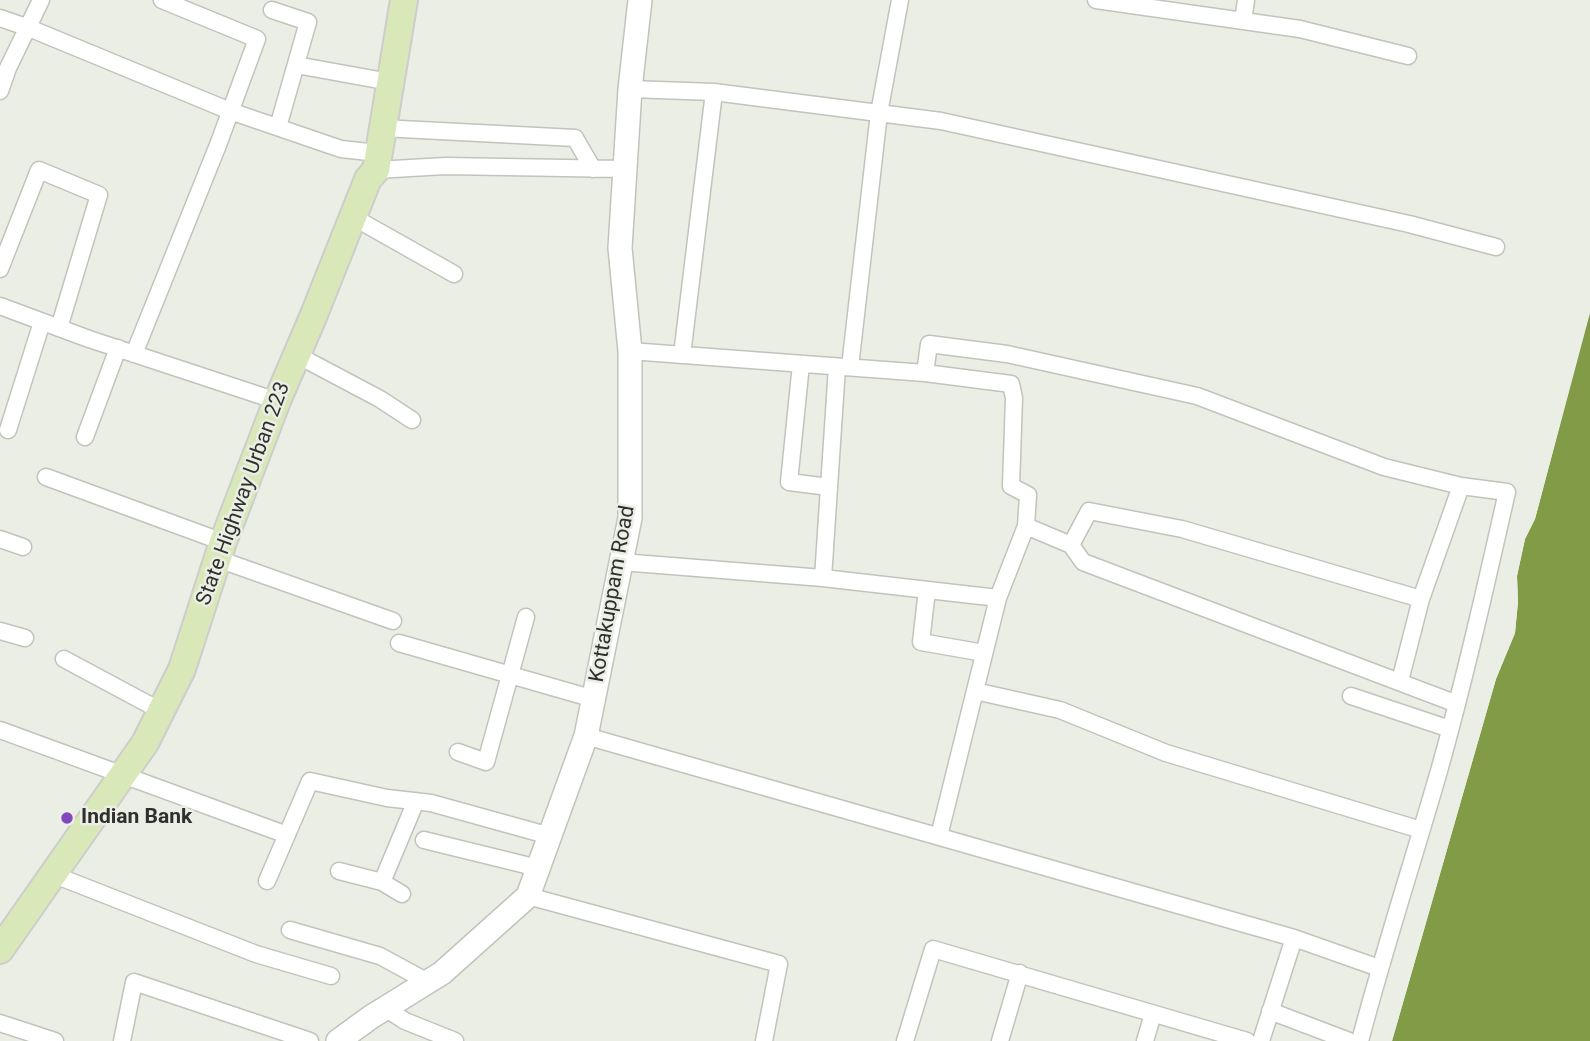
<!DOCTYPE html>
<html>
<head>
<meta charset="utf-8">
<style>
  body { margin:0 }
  canvas { display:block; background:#ebeee5 }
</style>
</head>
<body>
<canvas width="1590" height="1041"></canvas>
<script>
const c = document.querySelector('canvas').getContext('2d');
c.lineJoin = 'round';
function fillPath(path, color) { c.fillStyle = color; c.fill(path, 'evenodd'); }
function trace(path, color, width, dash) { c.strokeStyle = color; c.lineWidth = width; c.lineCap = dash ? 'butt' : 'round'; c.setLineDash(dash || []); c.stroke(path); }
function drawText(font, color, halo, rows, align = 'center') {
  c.font = font + ' Roboto,sans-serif'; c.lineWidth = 5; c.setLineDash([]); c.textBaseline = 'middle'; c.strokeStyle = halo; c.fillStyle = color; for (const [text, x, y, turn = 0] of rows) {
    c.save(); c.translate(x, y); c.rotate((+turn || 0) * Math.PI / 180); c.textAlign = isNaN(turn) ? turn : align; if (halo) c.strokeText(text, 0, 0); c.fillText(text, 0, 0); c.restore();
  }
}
fillPath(new Path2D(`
  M1590,313V1041H1392L1496,679L1515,633L1518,602L1517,576L1525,539L1535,519Z`), '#819b46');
fillPath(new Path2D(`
  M1590,310L1535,519L1525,539L1517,576L1518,602L1515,633L1496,679L1392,1041H1389L1493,678L1512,632L1515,602L1514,575L1522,538L1531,518L1579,336L1587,312Z`), '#ebeee5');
const street = new Path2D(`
  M1096,0L1300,29L1408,56
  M272,10L308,22L278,127
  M0,18L29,28L230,111L341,149L378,153
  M1243,21L1246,0
  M296,65L390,82
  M630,89L714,92
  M0,91L8,68L41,0
  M382,128L575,138L593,169
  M376,170L445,166L625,169
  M353,217L454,274
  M0,269L39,170L99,195L59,328
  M0,306L89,339L277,401
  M630,351L925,373L1011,384L1014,398L1011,486L1028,495L1026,526L998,598L939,836
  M134,354L218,145L257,39L162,0
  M297,355L380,399L412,420
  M682,355L714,92L941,121L1409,224L1496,247
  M801,364L789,482L829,487
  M850,367L879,113L900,0
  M925,373L929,344L1007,354L1197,396L1384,467L1461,486L1507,492C1486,585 1465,678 1439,771C1413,861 1384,950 1360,1041
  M8,430L42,322
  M85,437L118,348
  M46,477L223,542
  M1026,526L1071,545L1083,562L1457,704
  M0,539L23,547
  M1071,545L1089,511L1182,529L1421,599L1461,486
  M218,559L393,621
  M621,562L823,578L837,367
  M823,578L998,598
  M927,590L921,642L984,653
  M0,631L25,638
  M399,643L594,699
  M64,659L161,711
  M1400,681L1421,599
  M975,691L1060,710L1166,753L1421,830
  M1351,696L1450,729
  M0,730L287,835
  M586,736L1294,938L1261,1041
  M458,752L486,762L526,617
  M424,840L538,868
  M339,871L382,882L402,894
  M52,874L256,954L331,976
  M267,881L310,781L387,798L431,803L550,836
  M382,882L416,801
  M528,896L779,964L764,1041
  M290,930L380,956L428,982
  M1294,938L1379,968
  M385,1008L405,1021L455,1041
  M1270,1011L1349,1041
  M0,1023L55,1041
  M122,1041L134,982L310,1041
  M905,1041L933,949L1247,1041
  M1000,1041L1020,973
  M1145,1041L1153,1014`);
const secondary = new Path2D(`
  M338,1041L371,1017L442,973L528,896L586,736L630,518V351L620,248L630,89L640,0`);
const primary = new Path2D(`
  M0,950L145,743L182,669L223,542L277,401L313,317L368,179L376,170L404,0`);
trace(street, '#c1c4bb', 19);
trace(secondary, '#c1c4bb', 26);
trace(primary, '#cdcdcd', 30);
trace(street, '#fff', 16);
trace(secondary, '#fff', 23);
trace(primary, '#d8e8b9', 26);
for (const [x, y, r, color] of [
  [67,818,7,"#8247bd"]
]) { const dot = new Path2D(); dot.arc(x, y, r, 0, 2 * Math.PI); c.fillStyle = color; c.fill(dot); trace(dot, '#ebeee5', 2.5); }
drawText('21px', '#2f302d', '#ebeee5', [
  ["State Highway Urban 223",244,494,-70],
  ["Kottakuppam Road",613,594,-80]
]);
drawText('bold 21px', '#2f302d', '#ebeee5', [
  ["Indian Bank",81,818]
], 'left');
</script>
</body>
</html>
